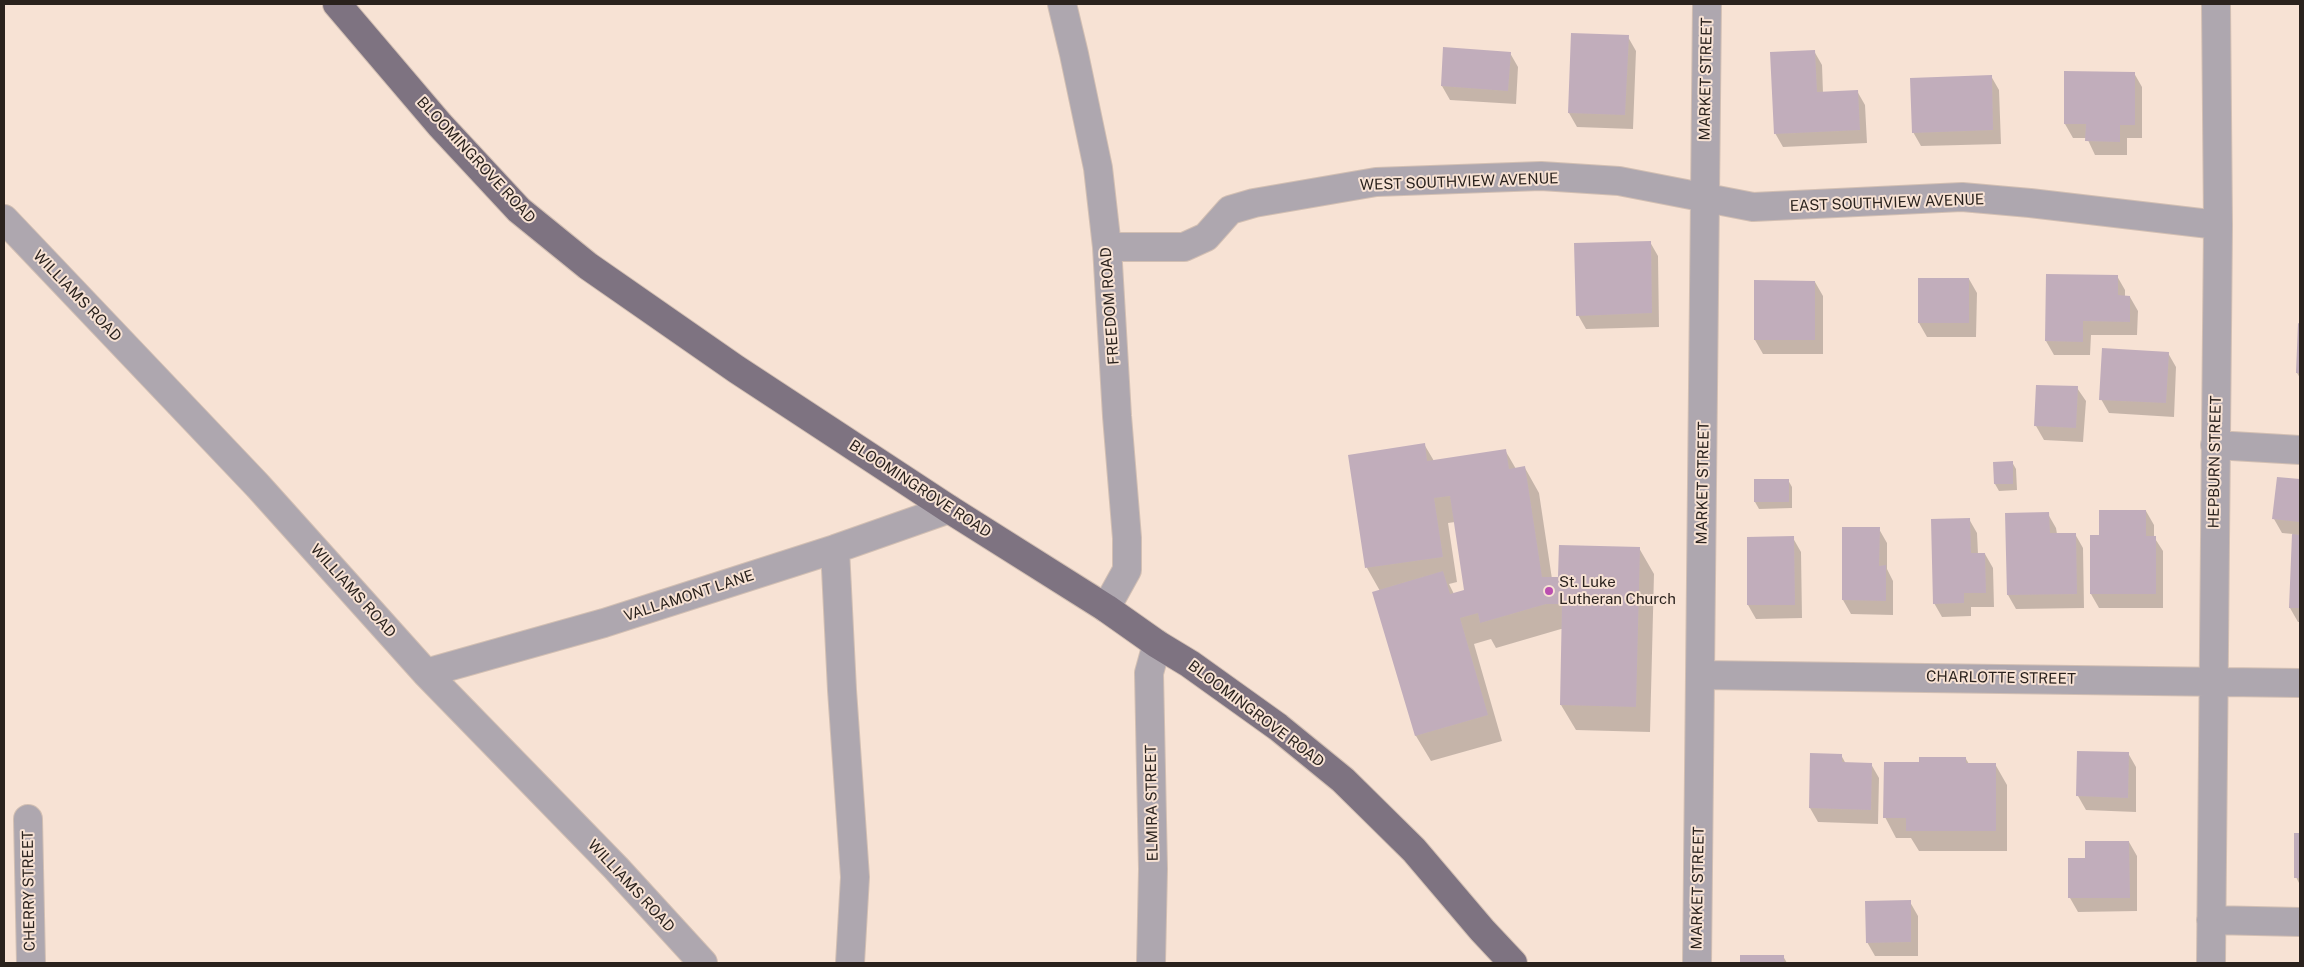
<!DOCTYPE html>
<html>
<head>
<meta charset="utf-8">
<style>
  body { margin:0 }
  #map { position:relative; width:2304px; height:967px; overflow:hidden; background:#f7e2d4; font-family:"Public Sans",sans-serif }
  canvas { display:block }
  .frame { position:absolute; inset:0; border:5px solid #2a221d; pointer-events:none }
</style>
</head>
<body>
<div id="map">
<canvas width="2304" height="967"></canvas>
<div class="frame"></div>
</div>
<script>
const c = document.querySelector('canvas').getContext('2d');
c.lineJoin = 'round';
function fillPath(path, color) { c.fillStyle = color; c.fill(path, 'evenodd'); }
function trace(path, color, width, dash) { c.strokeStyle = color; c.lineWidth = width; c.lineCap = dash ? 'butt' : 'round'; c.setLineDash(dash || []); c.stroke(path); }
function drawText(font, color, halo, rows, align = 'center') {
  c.font = font + ' "Public Sans",sans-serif'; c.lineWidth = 4; c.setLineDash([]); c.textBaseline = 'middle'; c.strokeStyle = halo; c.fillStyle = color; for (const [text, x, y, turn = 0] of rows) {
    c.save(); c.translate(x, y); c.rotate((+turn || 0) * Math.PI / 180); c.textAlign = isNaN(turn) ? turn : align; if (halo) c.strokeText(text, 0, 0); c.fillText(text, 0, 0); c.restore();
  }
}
fillPath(new Path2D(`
  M1628,37L1636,51L1633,129L1577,127L1569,113Z
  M1814,51L1822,65L1823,93L1857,91L1865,105L1867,143L1783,147L1775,133Z
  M1510,53L1518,67L1516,104L1450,100L1442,86Z
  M2134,73L2142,87V138H2127V155H2095L2087,138H2073L2065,124Z
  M1991,76L1999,90L2001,144L1921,146L1913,132Z
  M1650,242L1658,256L1659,327L1586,329L1578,315Z
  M2047,275L2117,276L2125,290V297H2130L2138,311L2137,335H2091L2090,355H2054L2046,341Z
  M1969,279L1977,293L1976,337H1927L1919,323Z
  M1755,282H1815L1823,296V354H1763L1755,340Z
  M2299,325H2300V378L2297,373Z
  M2168,353L2176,367L2174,417L2109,413L2101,399Z
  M2077,388L2086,401L2083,442L2044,440L2036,426Z
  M1424,444L1434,461L1505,450L1516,469L1525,468L1539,493L1552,579H1559L1639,548L1654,574L1650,732L1576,730L1561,705L1563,629H1561L1496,648L1491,639L1474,644L1502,741L1431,761L1416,736L1374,593L1380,591L1367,568L1350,456ZM1455,522L1465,591L1454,594L1449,584L1457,582L1448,523Z
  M2012,462L2016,469L2017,490L1999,491L1995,484Z
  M2278,478L2300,481V622H2298L2290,608L2293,534L2282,533L2274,519Z
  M1755,480H1788L1792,487V508L1759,509L1755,502Z
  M2146,511L2154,525V537L2163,551V608H2099L2091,594L2100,537Z
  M2048,514L2056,528L2057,534H2075L2083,548L2084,608L2016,609L2008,595Z
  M1969,519L1977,533L1978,554H1985L1993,568L1994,607H1971V616L1942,617L1934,603Z
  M1843,529H1879L1887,543V569L1893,581V615L1851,614L1843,600Z
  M1793,538L1801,552L1802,618L1756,619L1748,605Z
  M2128,753L2136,767V812L2086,810L2078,796Z
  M1841,755L1846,764H1871L1879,778L1878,824L1818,822L1810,808Z
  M1966,759L1969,764H1995L2007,785V851H1919L1911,838H1896L1885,817L1920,763Z
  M2295,834H2300V885L2296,877Z
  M2129,842L2137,856V911L2078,912L2070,898L2086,859Z
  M1910,902L1918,916V956H1875L1867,942Z
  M1742,956H1783L1787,963H1741Z`), '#0003');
fillPath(new Path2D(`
  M1571,33L1629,35L1625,115L1568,113Z
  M1443,47L1511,52L1508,91L1441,86Z
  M1815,50L1817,92L1858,90L1860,130L1774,134L1770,52Z
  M2064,71L2135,72V125H2120V142L2085,141L2086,124H2064Z
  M1992,75L1993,130L1912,133L1910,78Z
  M1651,241L1652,313L1576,316L1574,243Z
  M2046,274L2118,275V295L2130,296V322L2083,321V342L2045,341Z
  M1918,278H1969V323H1918Z
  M1754,280L1815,281V340H1754Z
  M2298,323L2300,324V373H2296Z
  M2102,348L2169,352L2166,403L2099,400Z
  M2036,385L2078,386L2076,428L2034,426Z
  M1425,443L1427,461L1506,449L1509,469L1525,466L1542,577H1558L1559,545L1640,547L1636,707L1560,705L1562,604H1546L1480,623L1478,613L1460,618L1488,715L1415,736L1372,592L1443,571L1450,594L1464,590L1450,496L1434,498L1443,557L1365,568L1348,455Z
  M2013,461V484H1994L1993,462Z
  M2277,477L2300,479V522L2272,519Z
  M1754,479H1789V502H1754Z
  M2099,510H2146V536H2156V594H2090V535H2099Z
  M2049,512L2050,533H2076L2077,594L2007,595L2005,513Z
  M1970,518L1971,553H1985L1986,593H1964V603L1933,604L1931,519Z
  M1842,527H1880L1879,566L1886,565V601L1842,600Z
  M2292,534L2300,535V608H2289Z
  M1794,536L1795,605H1747V537Z
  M2077,751L2129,752L2128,798L2076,796Z
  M1810,753L1842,754V762L1872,763L1871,810L1809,808Z
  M1919,757H1966V763H1996V831H1906V818H1883L1884,762H1919Z
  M2294,833H2300V878H2294Z
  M2085,841H2129L2130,898H2068V858H2085Z
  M1911,900V942L1866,943L1865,901Z
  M1740,955H1784V963H1740Z`), '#c1adbb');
const minor = new Path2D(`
  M1062,4L1074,54L1098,168L1107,247L1117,416L1127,538V570L1106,608
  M4,219L258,486L426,673L616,868L703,963
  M1107,247H1184L1206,237L1230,210L1254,203L1376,182L1541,176L1619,181L1753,207L1962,197L2030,203L2218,225
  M2215,445L2300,450
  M835,549L842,690L855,877L850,963
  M426,673L604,623L835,549L949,509
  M1701,675L2300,683
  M28,819L31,963
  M2211,920L2300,922
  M1151,963L1153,869L1149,673L1157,644
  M1697,963L1707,4
  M2211,963L2218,225L2216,4`);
const major = new Path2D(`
  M337,4L440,125L519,210L588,266L736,369L949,509L1106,608L1157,644L1190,664L1278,727L1343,780L1414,850L1482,930L1513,963`);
trace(minor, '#d2bfb3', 30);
trace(major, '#d2bfb3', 30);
trace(minor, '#aea7af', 28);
trace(major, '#7e7381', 28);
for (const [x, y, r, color] of [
  [1549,591,5,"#ba4fb0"]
]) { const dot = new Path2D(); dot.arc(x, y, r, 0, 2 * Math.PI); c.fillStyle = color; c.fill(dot); trace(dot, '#f7e2d4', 2); }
drawText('15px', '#2a221d', '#f7e2d4', [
  ["MARKET STREET",1706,79,-89],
  ["BLOOMINGROVE ROAD",476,160,47],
  ["WEST SOUTHVIEW AVENUE",1459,182,-2],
  ["EAST SOUTHVIEW AVENUE",1887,203,-2],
  ["WILLIAMS ROAD",77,296,46],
  ["FREEDOM ROAD",1110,306,-94],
  ["HEPBURN STREET",2215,462,-89],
  ["MARKET STREET",1703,483,-89],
  ["BLOOMINGROVE ROAD",920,489,33],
  ["WILLIAMS ROAD",353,591,48],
  ["VALLAMONT LANE",689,596,-18],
  ["CHARLOTTE STREET",2001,678,1],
  ["BLOOMINGROVE ROAD",1256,714,37],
  ["ELMIRA STREET",1152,803,-91],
  ["WILLIAMS ROAD",631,886,47],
  ["MARKET STREET",1698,888,-89],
  ["CHERRY STREET",29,891,-91]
]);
drawText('15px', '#2a221d', '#f7e2d4', [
  ["St. Luke",1559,582],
  ["Lutheran Church",1559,599]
], 'left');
</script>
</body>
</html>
